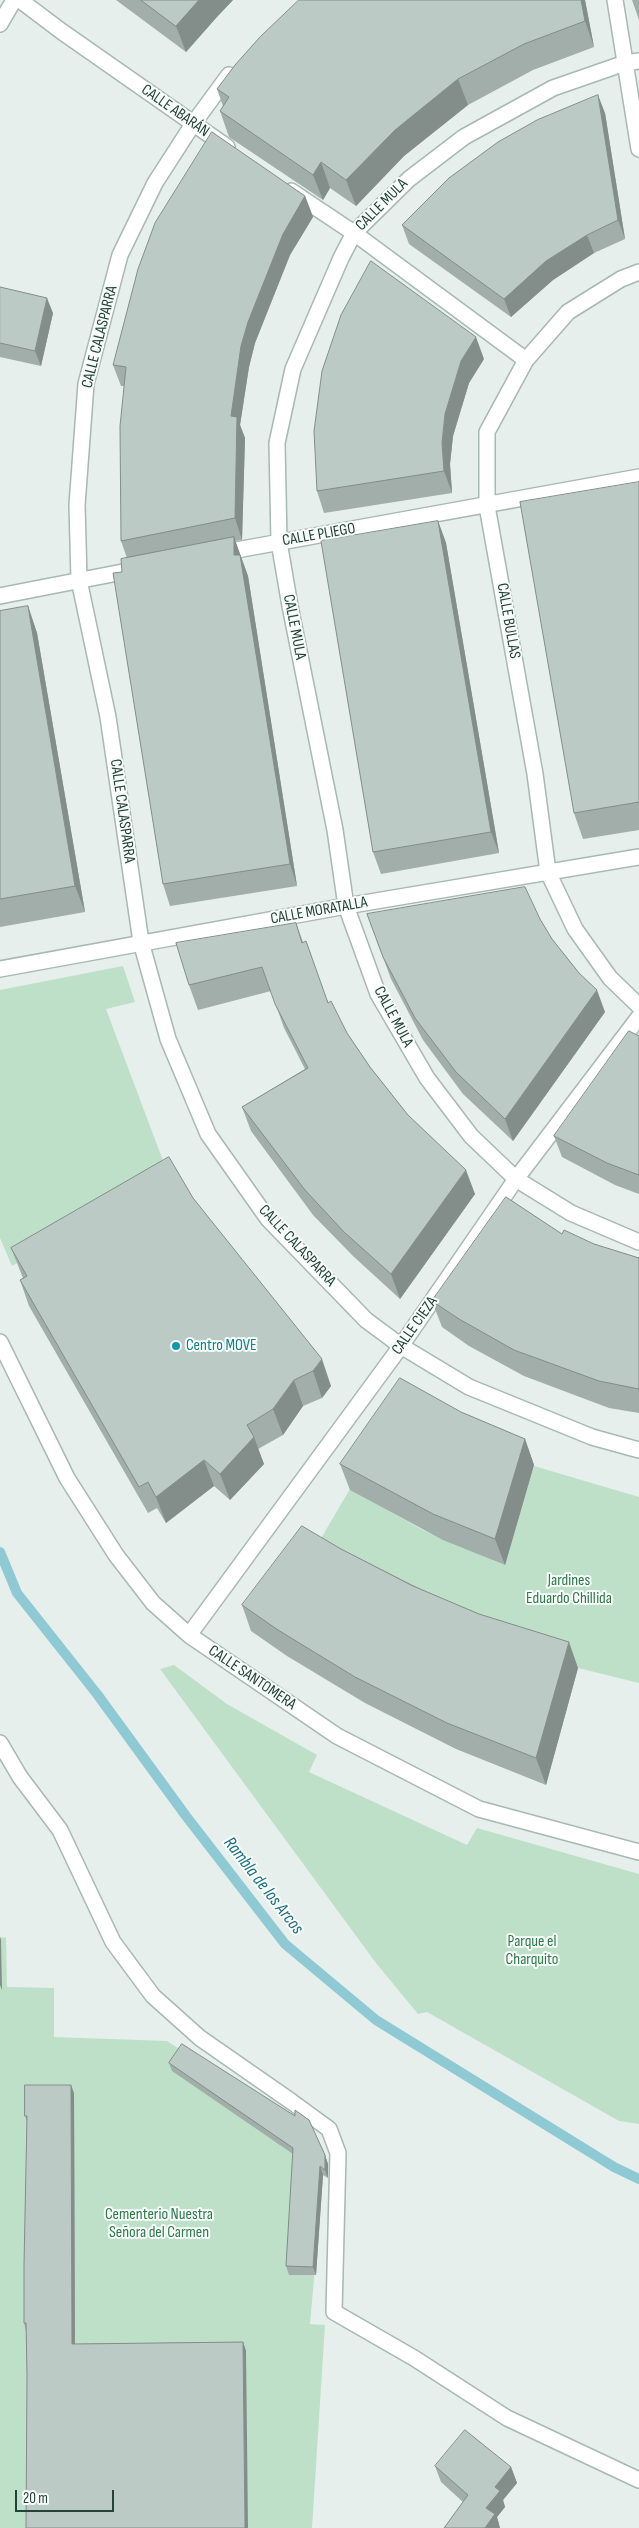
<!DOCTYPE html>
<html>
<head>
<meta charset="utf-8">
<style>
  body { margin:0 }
  #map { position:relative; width:639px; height:2528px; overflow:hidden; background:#e6efeb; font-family:"Sofia Sans Condensed",sans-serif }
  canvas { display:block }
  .scale { position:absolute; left:15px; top:2490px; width:99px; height:22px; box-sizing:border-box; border:2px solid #24423a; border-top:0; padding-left:6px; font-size:15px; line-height:18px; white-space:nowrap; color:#24423a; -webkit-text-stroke:4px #f7fbf9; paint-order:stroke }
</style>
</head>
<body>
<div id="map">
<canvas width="639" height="2528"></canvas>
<div class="scale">20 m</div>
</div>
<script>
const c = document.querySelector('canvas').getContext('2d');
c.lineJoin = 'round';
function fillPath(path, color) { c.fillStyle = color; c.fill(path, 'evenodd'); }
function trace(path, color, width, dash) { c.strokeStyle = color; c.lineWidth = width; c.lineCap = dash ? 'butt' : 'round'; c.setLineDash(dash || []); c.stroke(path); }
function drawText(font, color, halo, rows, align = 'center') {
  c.font = font + ' "Sofia Sans Condensed",sans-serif'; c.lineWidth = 4; c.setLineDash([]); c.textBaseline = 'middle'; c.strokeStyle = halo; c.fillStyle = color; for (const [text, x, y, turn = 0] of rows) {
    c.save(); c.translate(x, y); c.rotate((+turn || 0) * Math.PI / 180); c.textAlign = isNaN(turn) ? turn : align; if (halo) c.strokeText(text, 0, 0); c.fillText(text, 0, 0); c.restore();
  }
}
fillPath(new Path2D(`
  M123,966L135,1002L106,1009L168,1174L12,1266L0,1238V990Z
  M534,1466L639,1497V1683L566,1665L313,1552L350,1489L421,1529L504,1565Z
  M174,1665L227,1704L317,1755L309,1772L467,1845L477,1828L639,1874V2124L619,2121L427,2012L418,2014L376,1963L160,1669Z
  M6,1937L7,1987L54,1988V2037L167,2041L316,2136L325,2155L310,2324L325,2325L312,2528H0V1938Z`), '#bfe0c8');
trace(new Path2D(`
  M0,1552L17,1593L97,1694L186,1816L285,1944L376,2020L614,2167L639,2179`), '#8ec9d4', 10);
const street = new Path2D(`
  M20,0L61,31L227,147
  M615,0L639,149
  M0,24L14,0
  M639,61L625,63L553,88L464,137L409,179L354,233L341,258L293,369L277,443L279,542L290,606L335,830L346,906L378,994L427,1078L471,1136L516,1179L571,1213L639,1242
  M229,75L193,124L155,183L120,255L86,384L77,505L79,580L108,717L141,942L168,1039L208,1134L268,1219L366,1320L401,1346L469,1387L592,1437L639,1450
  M291,191L354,233L526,360
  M639,272L621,279L568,312L526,360L487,432V506L535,774L548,872L575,929L610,978L639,1006
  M220,553L639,477
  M0,596L133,570
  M0,969L346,906L639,857
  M0,1342L67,1478L116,1555L153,1603L189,1635L337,1736L479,1809L639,1852
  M189,1635L401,1346L516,1179L639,1017
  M0,1743L20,1777L60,1830L113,1942L153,1996L200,2038L292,2102L329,2129L338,2153L334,2312L414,2358L507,2418L639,2480`);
trace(street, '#a8b8b2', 18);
trace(street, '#fff', 15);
fillPath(new Path2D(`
  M116,0H233L216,18L186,52Z
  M585,0L594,47L533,70L468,105L404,156L356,206L330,188L323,200L229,137L220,111L223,106L217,89Z
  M632,0H639V20Z
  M605,113L625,239L594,253L553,280L511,317L409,244L402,225Z
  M305,196L313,217L290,255L255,343L249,367L240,425L245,438L242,540L235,541L248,576L297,886L170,906L163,884L122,572L127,558L121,541L124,386H121L113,365Z
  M0,287L53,313L41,366L0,357Z
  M484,359L469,383L453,436L450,464L452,493L324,513L317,491Z
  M639,482V830L583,839L574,813Z
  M438,521L446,543L499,853L381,874L373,852Z
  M28,606L37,633L85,912L0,927V611Z
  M367,914L540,919L552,939L579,973L605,1012L513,1141L463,1094L423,1040L391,979Z
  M296,923L303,942L328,1002L347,1033L370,1067L408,1115L475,1194L400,1299L353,1256L313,1215L251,1131L242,1107L305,1069L284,1028L271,991L198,1010L189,985Z
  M639,1036V1194L615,1185L562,1157L554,1136Z
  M193,1198L331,1386L322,1398L303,1406L283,1435L258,1449L264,1464L230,1500L214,1486L166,1523L157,1508L148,1513L29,1306L20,1280L23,1278L11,1248Z
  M562,1234L639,1258V1413L609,1408L524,1376L469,1346L442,1327L432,1301Z
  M461,1412L525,1439L534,1465L505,1565L443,1540L350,1490L340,1464Z
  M341,1549L578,1668L546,1785L456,1749L365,1703L287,1656L251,1631L242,1605Z
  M169,2063L325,2155L328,2164V2178L323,2175L316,2275H289L286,2266L293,2154L172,2071Z
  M74,2093L75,2344L243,2342L246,2351L27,2375L26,2331L24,2323L27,2122L25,2116Z
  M435,2466L511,2467L517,2483L503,2500L505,2507L497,2517L500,2528H444L463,2502L441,2482Z`), '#a1aea9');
fillPath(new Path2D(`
  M199,0H233L216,18L186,52L176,26Z
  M581,0H585L594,47L585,21Z
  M458,79L468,105L404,156L356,206L346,180L395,130Z
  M598,95L605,113L625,239L618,220Z
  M321,162L330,188L323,200L313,175Z
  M305,196L313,217L290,255L255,343L249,367L240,425L245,438L242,540L235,518L231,416L241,346L248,322L283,234Z
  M587,235L594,253L553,280L511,317L504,299L546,261Z
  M47,298L53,313L41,366L35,351Z
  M476,337L484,359L469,383L453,436L450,464L452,493L444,471L442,443L445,414L461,361Z
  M438,521L446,543L499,853L491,832Z
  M234,537L248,576L297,886L290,864L234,555Z
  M28,606L37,633L85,912L75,886Z
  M597,990L605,1012L513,1141L505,1119Z
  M466,1170L475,1194L400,1299L391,1274Z
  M322,1359L331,1386L322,1398L313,1371Z
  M294,1380L303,1406L283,1435L273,1409Z
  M254,1437L264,1464L230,1500L220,1474Z
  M525,1439L534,1465L505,1565L495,1539Z
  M204,1460L214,1486L166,1523L156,1497Z
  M569,1642L578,1668L546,1785L536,1758Z
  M0,1936L1,1940L2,1990L0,1985Z
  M71,2085L74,2093L75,2352L72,2344Z
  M325,2155L328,2164V2178L325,2170Z
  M320,2166L323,2175L316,2275L313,2267Z
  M243,2342L246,2351L248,2528H245Z
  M511,2467L517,2483L503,2500L505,2507L497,2517L500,2528H485L486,2508L495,2487Z`), '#838d89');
const building = new Path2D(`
  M141,0H199L176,26Z
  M299,0H581L585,21L524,44L458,79L395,130L346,180L321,162L313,175L220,111L229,97L217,89L235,65L260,37Z
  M598,95L618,220L587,235L546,261L504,299L402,225L449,178L498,142L537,120Z
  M212,132L305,196L283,234L248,322L241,346L231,416L237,417L235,518L121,541L120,426L126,367L113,365L138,269L155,223Z
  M371,261L476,337L461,361L445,414L442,443L444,471L317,491L314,431L322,371L341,315Z
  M0,287L47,298L35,351L0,343Z
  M639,482V802L574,813L520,502Z
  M438,521L491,832L373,852L321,541Z
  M234,537V555H240L290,864L163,884L113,573L122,572L121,559Z
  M28,606L75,886L0,899V611Z
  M525,887L540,919L552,939L579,973L597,990L505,1119L456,1072L415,1018L383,957L367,914Z
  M296,923L302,943L306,941L328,1003L331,1001L347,1033L370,1067L408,1115L466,1170L391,1274L344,1232L305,1190L242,1107L308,1068L275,1004L262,967L189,985L176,943Z
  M629,1031L639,1036V1175L607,1163L554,1136Z
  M169,1157L193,1198L322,1359L313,1371L294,1380L273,1409L247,1425L254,1437L220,1474L204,1460L156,1497L148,1482L139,1487L20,1280L27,1276L11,1248Z
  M506,1197L562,1234L564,1230L594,1244L639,1258V1389L599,1381L514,1350L459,1319L432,1301Z
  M400,1378L461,1412L525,1439L495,1539L433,1514L340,1464Z
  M302,1526L341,1549L413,1586L479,1614L569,1642L536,1758L447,1723L355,1677L278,1630L242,1605Z
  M182,2044L295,2116V2110L309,2120L325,2155V2170L320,2166L313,2267L286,2266L293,2148L169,2063Z
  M25,2085H71L72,2344L243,2342L245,2528H26L27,2375L26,2323H24V2265L27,2116H25Z
  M465,2430L511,2467L495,2487L500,2491L486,2508L495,2514L485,2528H444L468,2495L435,2466Z`);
fillPath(building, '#bbcac4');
trace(building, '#838d89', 1);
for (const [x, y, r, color] of [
  [176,1346,5,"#0f9aa8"]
]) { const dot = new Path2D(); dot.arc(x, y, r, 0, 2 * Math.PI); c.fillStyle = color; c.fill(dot); trace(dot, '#f7fbf9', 2); }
drawText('16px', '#24423a', '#f7fbf9', [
  ["CALLE ABARÁN",175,111,35],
  ["CALLE MULA",382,205,-45],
  ["CALLE CALASPARRA",100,337,-76],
  ["CALLE PLIEGO",319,535,-10],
  ["CALLE BULLAS",508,621,80],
  ["CALLE MULA",294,627,79],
  ["CALLE CALASPARRA",122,811,82],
  ["CALLE MORATALLA",319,911,-10],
  ["CALLE MULA",393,1017,62],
  ["CALLE CALASPARRA",297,1246,47],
  ["CALLE CIEZA",415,1326,-55],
  ["CALLE SANTOMERA",252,1678,34]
]);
drawText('16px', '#0d838f', '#f7fbf9', [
  ["Centro MOVE",186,1346]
], 'left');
drawText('16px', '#2d7a4b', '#f7fbf9', [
  ["Jardines",569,1581],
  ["Eduardo Chillida",569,1599],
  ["Parque el",532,1942],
  ["Charquito",532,1960],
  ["Cementerio Nuestra",159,2215],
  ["Señora del Carmen",159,2233]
]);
drawText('italic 18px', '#1c6f80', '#f7fbf9', [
  ["Rambla de los Arcos",263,1886,52]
]);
</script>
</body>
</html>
